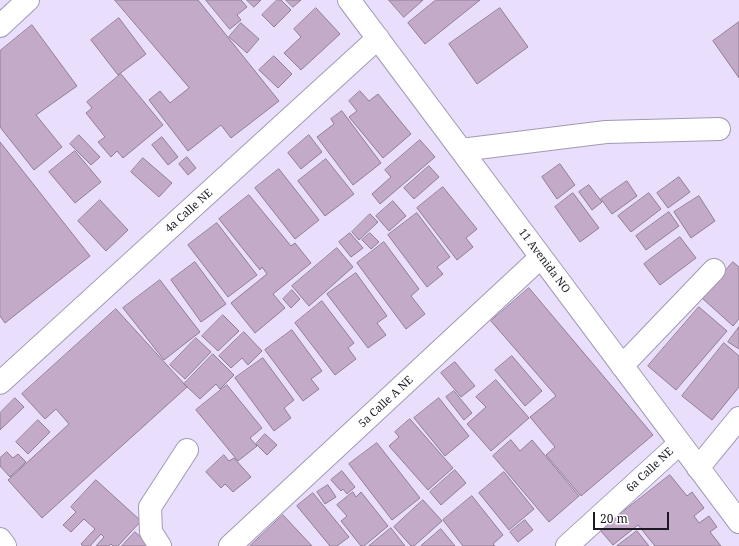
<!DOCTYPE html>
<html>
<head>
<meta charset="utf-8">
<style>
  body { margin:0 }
  #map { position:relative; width:739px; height:546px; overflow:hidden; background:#e9dffc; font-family:"Noto Serif",serif }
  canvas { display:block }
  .scale { position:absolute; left:593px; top:512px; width:76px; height:18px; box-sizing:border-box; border:2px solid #1c1923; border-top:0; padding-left:5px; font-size:12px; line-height:14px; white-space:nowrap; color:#1c1923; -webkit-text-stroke:3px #fff; paint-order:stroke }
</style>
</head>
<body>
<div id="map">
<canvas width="739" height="546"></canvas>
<div class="scale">20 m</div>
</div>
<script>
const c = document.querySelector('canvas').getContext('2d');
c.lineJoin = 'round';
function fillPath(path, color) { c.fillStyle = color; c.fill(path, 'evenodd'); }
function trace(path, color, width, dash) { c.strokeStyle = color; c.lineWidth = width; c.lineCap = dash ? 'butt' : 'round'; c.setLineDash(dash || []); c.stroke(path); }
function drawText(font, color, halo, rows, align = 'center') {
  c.font = font + ' "Noto Serif",serif'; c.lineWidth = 3; c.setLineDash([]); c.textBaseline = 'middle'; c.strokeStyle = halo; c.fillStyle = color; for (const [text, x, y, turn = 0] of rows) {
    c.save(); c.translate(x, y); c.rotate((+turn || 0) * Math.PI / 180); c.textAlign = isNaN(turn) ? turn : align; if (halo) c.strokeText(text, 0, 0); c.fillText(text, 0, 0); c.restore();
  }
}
const building = new Path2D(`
  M115,0H198L279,101L231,138L221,125L188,151L149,100L160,91L170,103L189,88Z
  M206,0H241L247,7L237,15L241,20L230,29Z
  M247,0H261L254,7Z
  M277,0H281L291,10L274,27L262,15Z
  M286,0H301L293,7Z
  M389,0H423L404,17Z
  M436,0H480L425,44L408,23Z
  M316,8L340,34L301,70L284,53L301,37L294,29Z
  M500,8L528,47L477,84L449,44Z
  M119,18L146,54L118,75L91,40Z
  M739,22V78L713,41Z
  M241,23L259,39L247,53L229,37Z
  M32,25L77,86L36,115L62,147L34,170L0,127V51Z
  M274,56L292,74L278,88L259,70Z
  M121,74L163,125L123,158L117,151L111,157L98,142L105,137L86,113L92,108L87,102Z
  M360,91L369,101L378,94L411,134L383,158L349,117L357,111L349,101Z
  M342,111L381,163L353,185L317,137L334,124L331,119Z
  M79,135L100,157L91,165L70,144Z
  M309,135L322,152L301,169L288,153Z
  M162,137L178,157L168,165L152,145Z
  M420,140L435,157L380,204L372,194L391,177L385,170Z
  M0,142L90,256L5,323L0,316Z
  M75,151L101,182L75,203L49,172Z
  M187,157L196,168L188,175L179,164Z
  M143,158L172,183L159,197L131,172Z
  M326,159L354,194L325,216L298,181Z
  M560,164L575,185L557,199L542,177Z
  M429,166L439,177L414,199L404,188Z
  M279,169L319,220L295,239L255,188Z
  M679,177L690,192L668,208L657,193Z
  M627,181L637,196L612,214L601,199Z
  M589,185L602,202L592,210L579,192Z
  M443,187L477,229L466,238L473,247L457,260L417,208Z
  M573,193L599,228L580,242L555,207Z
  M649,193L661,209L631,232L618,216Z
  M249,195L291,246L295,243L311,263L273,294L285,308L255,333L231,303L267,274L262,267L260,270L219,219Z
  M699,196L715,221L691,238L674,212Z
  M100,200L128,230L106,251L78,221Z
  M393,201L406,216L389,231L376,216Z
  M669,212L679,226L646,250L636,236Z
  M417,213L450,257L437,267L443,274L427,287L388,235Z
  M370,214L378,222L359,240L352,232Z
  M217,223L257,275L228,297L188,245Z
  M350,233L363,248L351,257L339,242Z
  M370,233L379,242L371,249L362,240Z
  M680,237L696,258L660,285L644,264Z
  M384,242L419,289L411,296L425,314L406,329L357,263Z
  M337,248L353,267L309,306L292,286Z
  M195,262L226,304L201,322L171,280Z
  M733,262L739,267V319L733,326L702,298Z
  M356,273L387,316L377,323L386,335L368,348L327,294Z
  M160,280L200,332L164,360L123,308Z
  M529,288L653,435L581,496L546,455L555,447L530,417L556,396L491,321Z
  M292,290L300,299L291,308L283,299Z
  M322,301L354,343L348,348L356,359L335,375L295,323Z
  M699,307L727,331L676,390L648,366Z
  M116,309L187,387L42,518L8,480L69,424L56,409L45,419L22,394Z
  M223,315L239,331L218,351L202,336Z
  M739,327V349L728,342Z
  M292,330L322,371L311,379L319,389L303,401L265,350Z
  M244,332L262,351L248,365L242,358L231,368L219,356Z
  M196,338L211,352L185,379L170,365Z
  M724,343L739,356V387L712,420L682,396Z
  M213,354L234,375L220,389L216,384L200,399L184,384Z
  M512,356L542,391L525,406L495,370Z
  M263,358L294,400L284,408L291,418L274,431L235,378Z
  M455,362L475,386L461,397L441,373Z
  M496,380L529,418L491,451L467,424L486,407L476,397Z
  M227,385L262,428L250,438L257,446L238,461L196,410Z
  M454,391L472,413L464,420L446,397Z
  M15,398L24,407L0,430V413Z
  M439,398L469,436L445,456L414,418Z
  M410,419L453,468L428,490L389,446L399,437L395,432Z
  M38,420L50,432L28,454L16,442Z
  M265,434L277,445L267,455L256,444Z
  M511,440L520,451L532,440L579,496L549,522L493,456Z
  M377,443L420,498L392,520L349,464Z
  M7,452L13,458L18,454L26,462L10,477L0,466V458Z
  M224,455L229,461L234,458L251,477L233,492L225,484L221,488L206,472Z
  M455,470L466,483L441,505L430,492Z
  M342,471L355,487L347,494L343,489L341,491L331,480Z
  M504,472L534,509L509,530L479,493Z
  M670,475L687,496L692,492L704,508L694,516L699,523L709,516L717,527L710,532L721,546H655L638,525L613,545L600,530Z
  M96,480L141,521L118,546H113L111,544L109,546H96L104,537L101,534L90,546H83L81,544L95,529L84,519L71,532L63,525L76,512L71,507Z
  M328,485L336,497L325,504L317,492Z
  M353,492L356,497L361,492L388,526L364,546H361L341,521L347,516L337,505Z
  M313,493L349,537L337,546H330L297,506Z
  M472,496L503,535L493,544L495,546H463L443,520Z
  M423,500L442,521L414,546H411L394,527Z
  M283,515L312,546H250Z
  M525,520L533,530L518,542L510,532Z
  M391,528L405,546H369Z
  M441,529L455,546H421Z
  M637,531L649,546H617Z
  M135,532L151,546H122Z`);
fillPath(building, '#c2aac8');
trace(building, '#907d95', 1);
const minor = new Path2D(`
  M349,0L739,522
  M0,26L28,0
  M461,150L606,132L719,129
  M622,366L714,270
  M0,383L378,38
  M698,468L739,418
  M0,539L5,546
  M160,546L151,532L150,507L187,450
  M230,546L541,257
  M567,546L680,443`);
trace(minor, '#a299b4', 24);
trace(minor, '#fff', 22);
drawText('11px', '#1c1923', '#fff', [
  ["4a Calle NE",189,211,-42],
  ["11 Avenida NO",544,261,53],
  ["5a Calle A NE",386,402,-43],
  ["6a Calle NE",650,470,-43]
]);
</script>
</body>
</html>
